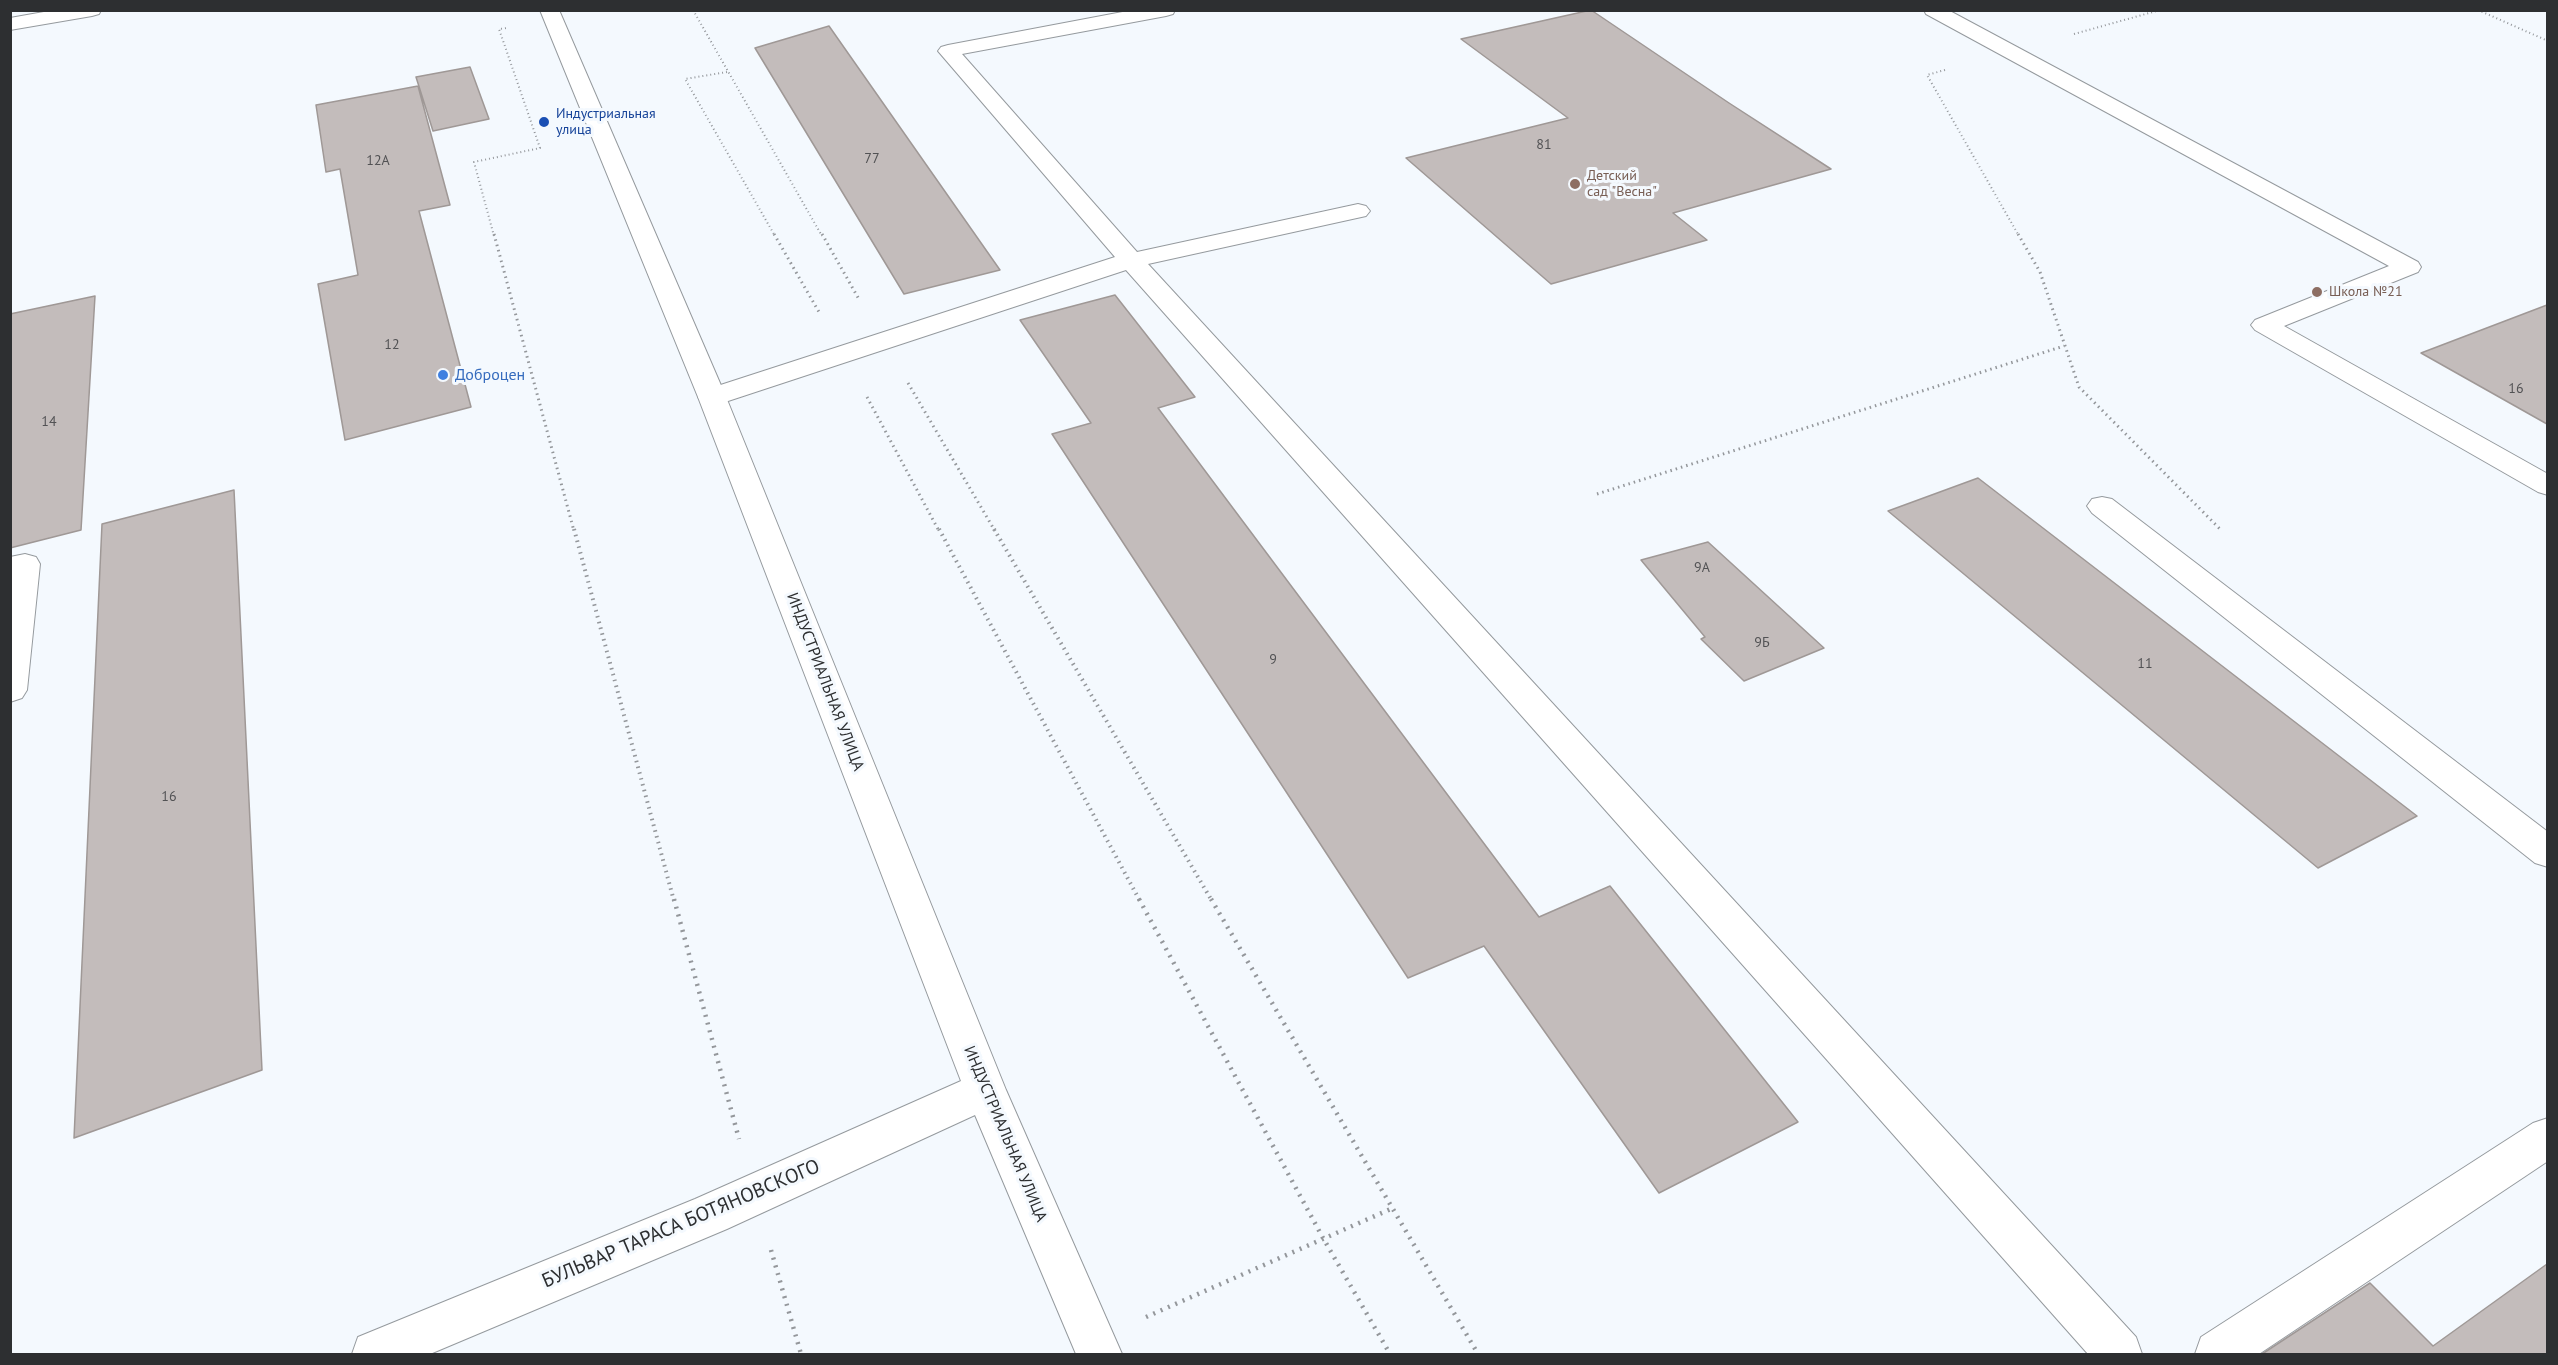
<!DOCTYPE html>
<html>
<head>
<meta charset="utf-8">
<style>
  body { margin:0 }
  #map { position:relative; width:2558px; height:1365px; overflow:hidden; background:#f4f9fe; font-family:"PT Sans",sans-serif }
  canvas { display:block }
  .frame { position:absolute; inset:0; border:12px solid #2d2f31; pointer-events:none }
</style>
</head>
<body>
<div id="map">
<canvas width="2558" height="1365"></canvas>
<div class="frame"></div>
</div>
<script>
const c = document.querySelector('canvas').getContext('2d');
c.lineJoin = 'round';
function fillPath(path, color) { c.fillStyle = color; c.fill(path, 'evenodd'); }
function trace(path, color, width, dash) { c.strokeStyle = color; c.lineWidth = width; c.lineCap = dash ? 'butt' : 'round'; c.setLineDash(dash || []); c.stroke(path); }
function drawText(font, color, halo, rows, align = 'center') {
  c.font = font + ' "PT Sans",sans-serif'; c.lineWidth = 6; c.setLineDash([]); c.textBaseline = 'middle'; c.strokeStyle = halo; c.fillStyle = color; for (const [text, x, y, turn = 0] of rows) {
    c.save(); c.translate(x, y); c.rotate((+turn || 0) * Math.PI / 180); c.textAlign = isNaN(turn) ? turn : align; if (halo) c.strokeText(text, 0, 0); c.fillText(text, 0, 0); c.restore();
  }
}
const building = new Path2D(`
  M1591,10L1729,103L1831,169L1673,213L1707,240L1551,284L1406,158L1568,118L1461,39Z
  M829,26L1000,270L904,294L755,48Z
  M470,67L489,119L433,131L416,77Z
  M418,86L450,205L419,211L471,407L345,440L318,284L358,275L340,169L326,172L316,105Z
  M1115,295L1195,397L1158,408L1539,917L1610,886L1798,1122L1659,1193L1484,946L1408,978L1052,434L1091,423L1020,320Z
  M95,296L81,530L10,548V314Z
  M2547,305V424L2421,353Z
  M1978,478L2417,816L2318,868L1888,511Z
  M234,490L262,1070L74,1138L102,524Z
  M1708,542L1824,648L1744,681L1701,639L1705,637L1641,560Z
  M2547,1264V1354H2262L2370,1283L2433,1346Z`);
fillPath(building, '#c3bcbb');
trace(building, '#9f9896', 1.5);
const lane = new Path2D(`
  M1133,10H1175L1173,14L1166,16L962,54L1137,252L1358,204L1366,206L1370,211L1366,216L1148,264L2136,1337L2142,1354H2088L1126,270L722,403L712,405L702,403L698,397L702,391L1115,257L938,51L941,47L948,45Z
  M1924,10H1948L2418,262L2421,267L2418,272L2284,326L2548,474V495L2538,492L2255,330L2251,325L2255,320L2389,266L1926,14Z
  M2102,497L2112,499L2548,832V867L2535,863L2092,513L2087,506L2092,499Z
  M25,554L36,557L40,564L27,690L22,698L10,702V557Z
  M2548,1118V1161L2259,1354H2195L2201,1337L2533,1123Z`);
const street = new Path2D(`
  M55,10H101L99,14L92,16L10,30V18Z
  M540,10H559L726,397L1006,1090L1122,1354H1076L975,1115L727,1229L430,1354H352L358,1337L695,1199L961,1081L698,397Z`);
trace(lane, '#959a9e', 2);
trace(street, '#959a9e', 2);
trace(new Path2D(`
  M693,10L822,236
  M2478,10L2548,41
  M2074,34L2160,10
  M1945,70L1927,75L2019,236
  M727,72L685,79L775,236
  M494,236L474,162L540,148L499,29L507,28`), '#94979b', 2, [1, 3]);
trace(new Path2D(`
  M494,234L574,531
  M774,234L819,312
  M822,234L860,301
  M2018,234L2040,272L2079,387L2221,530
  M908,383L995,531
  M867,397L939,531
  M1597,494L2064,346`), '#94979b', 3, [1.5, 4]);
trace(new Path2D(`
  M574,529L674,901
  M939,529L1140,901
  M994,529L1212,901`), '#94979b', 4, [1.5, 4.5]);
trace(new Path2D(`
  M674,899L739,1139
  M1139,899L1323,1238L1390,1354
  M1211,899L1478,1354
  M771,1250L801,1354
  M1146,1317L1393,1208`), '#94979b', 4.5, [2, 6]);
fillPath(lane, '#fff');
fillPath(street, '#fff');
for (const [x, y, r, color] of [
  [544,122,6,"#1a4fb4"],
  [1575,184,6,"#8d6e63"],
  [2317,292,6,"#8d6e63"],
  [443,375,6,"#3f7fe0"]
]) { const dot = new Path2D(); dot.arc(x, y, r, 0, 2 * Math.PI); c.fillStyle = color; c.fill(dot); trace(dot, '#f4f9fe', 2); }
drawText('14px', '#164399', '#f4f9fe', [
  ["Индустриальная",556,114],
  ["улица",556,130]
], 'left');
drawText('14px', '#525254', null, [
  ["81",1544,145],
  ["77",872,159],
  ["12А",378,161],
  ["12",392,345],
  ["16",2516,389],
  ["14",49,422],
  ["9А",1702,568],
  ["9Б",1762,643],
  ["9",1273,660],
  ["11",2145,664],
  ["16",169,797]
]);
drawText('14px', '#785e54', '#f4f9fe', [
  ["Детский",1587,176],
  ["сад \"Весна\"",1587,192],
  ["Школа №21",2329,292]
], 'left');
drawText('16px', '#366cbe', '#f4f9fe', [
  ["Доброцен",455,375]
], 'left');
drawText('16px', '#2d2f31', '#f4f9fe', [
  ["ИНДУСТРИАЛЬНАЯ УЛИЦА",825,682,69],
  ["ИНДУСТРИАЛЬНАЯ УЛИЦА",1005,1134,67]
]);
drawText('20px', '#2d2f31', '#f4f9fe', [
  ["БУЛЬВАР ТАРАСА БОТЯНОВСКОГО",681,1224,-23]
]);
</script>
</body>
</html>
